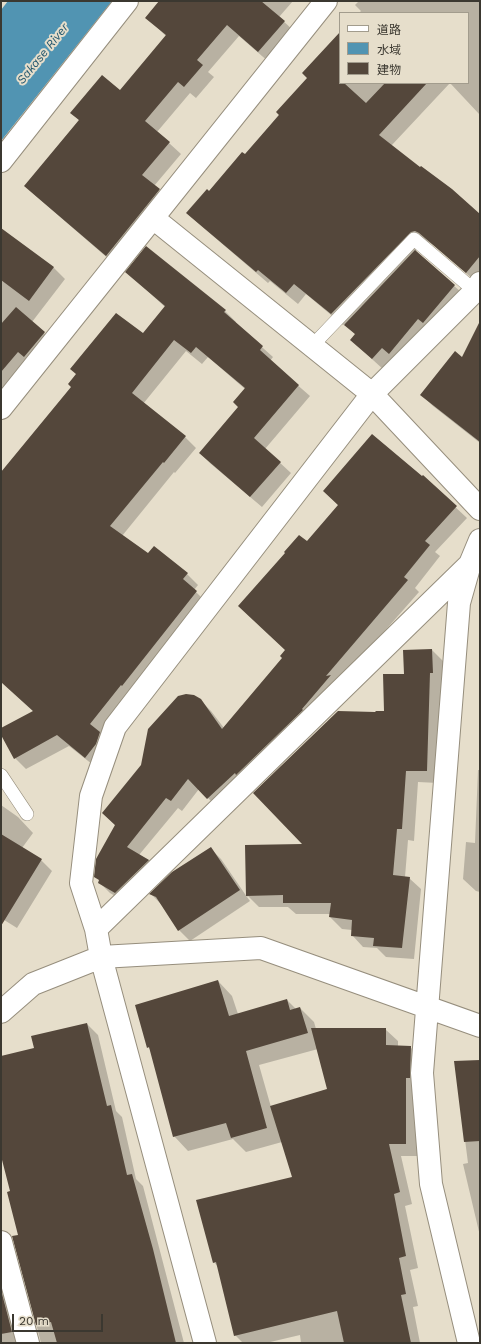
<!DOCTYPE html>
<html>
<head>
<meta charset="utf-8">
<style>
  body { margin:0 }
  #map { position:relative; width:481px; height:1344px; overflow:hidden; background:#e6decb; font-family:"Work Sans","Noto Sans JP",sans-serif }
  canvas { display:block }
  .frame { position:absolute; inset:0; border:2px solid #3b3830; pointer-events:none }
  .legend { position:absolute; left:339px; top:12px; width:130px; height:72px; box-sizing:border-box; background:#e6decb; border:1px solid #a29c8d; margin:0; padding:5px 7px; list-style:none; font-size:12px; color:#3b3830 }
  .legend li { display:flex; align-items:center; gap:8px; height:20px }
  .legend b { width:20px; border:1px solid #a29c8d }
  .scale { position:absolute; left:12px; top:1314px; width:91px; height:18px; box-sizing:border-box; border:2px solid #3b3830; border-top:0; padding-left:5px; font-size:12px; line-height:14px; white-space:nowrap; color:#3b3830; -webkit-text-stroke:3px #e6decb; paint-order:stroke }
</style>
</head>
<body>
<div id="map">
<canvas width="481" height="1344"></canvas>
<div class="frame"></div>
<ul class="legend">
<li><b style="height:5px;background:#fff"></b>道路</li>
<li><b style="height:11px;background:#5194b2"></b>水域</li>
<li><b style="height:11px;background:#54473b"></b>建物</li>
</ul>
<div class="scale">20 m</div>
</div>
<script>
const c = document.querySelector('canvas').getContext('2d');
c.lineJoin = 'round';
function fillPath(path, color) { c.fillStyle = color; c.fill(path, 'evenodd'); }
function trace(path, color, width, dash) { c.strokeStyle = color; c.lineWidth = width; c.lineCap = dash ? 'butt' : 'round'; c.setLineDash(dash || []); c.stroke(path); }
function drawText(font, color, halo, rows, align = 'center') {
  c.font = font + ' "Work Sans",sans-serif'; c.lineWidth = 4; c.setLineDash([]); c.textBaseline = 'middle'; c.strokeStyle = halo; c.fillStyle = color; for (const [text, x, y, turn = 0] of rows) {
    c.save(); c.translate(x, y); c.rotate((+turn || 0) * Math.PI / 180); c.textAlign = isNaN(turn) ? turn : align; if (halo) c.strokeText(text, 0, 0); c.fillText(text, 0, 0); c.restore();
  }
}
fillPath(new Path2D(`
  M8,1H112L1,141V10Z`), '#5194b2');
fillPath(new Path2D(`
  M160,1H293L279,17L296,33L270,63L239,36L208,72L214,77L196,98L190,93L157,132L181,154L154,186L171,202L118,267L37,197L25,186L79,120L72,113L120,91L166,36L146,17Z
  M359,1H480V115L450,83L391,146L480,215V273L474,280L432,244L428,242L423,243L415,252L461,292L384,370L351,340L356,335L345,324L343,325L306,294L298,304L270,281L268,283L199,224L187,213L245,156L309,78L340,33V83H468V13H359L361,11L355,5Z
  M1,229L54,268L65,279L32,322L56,344L1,395Z
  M146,248L225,311L236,322L235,323L273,357L270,361L310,396L265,449L291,473L262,507L211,464L200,453L239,408L245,389L208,357L202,364L186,351L143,404L185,437L196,448L175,473L174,472L122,536L148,555L154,547L187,574L198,585L194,590L207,603L97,768L69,746L26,769L15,758L1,732V729L34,712L1,682V474L143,335L165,307L127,272Z
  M480,323V443L433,406L422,395L463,358Z
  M423,477L467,518L435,552L440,556L415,588L419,592L338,684L219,809L199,789L182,811L178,808L139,855L149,860L159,871L127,903L110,893L99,882L116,826L103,813L200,700L211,711L224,728L283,658L286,650L307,542L339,506L324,491Z
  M432,650L444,662V684H442L438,783L418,782L414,841L408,840L405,877L409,878L421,889L414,959L386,957L377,948L363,947L352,935V930L342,929L330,917L331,914H296L288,907H259L248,896L247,897L250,901L190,941L179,930L162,905L151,894L210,848L221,859L247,897L246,846L304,845L385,712L405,675Z
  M478,770H480V892L476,891L463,879L466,842L475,843Z
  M1,805L18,817L33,833L22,848L41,860L52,871L17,928L1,918Z
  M218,981L232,996L238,1014L287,1000L296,1009L300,1008L314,1022L316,1029H385L398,1041V1047H410L423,1059L418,1090V1156H401L412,1204L405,1206L418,1268L410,1270L418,1306L413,1307L420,1343H301L300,1335L266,1343H243L235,1335L218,1267L214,1262L293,1178L282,1142L246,1152L233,1139L188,1151L174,1136L150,1049L148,1047ZM318,1049L328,1089L271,1107L259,1065Z
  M87,1024L98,1035L116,1111L122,1117L136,1179L143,1186L184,1343H41L16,1245L21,1244L11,1192L1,1151V1057L35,1049Z
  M480,1061V1236L463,1164L468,1163L455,1062Z
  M1,1263L23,1343H1Z`), '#0003');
fillPath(new Path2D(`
  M159,1H261L285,21L258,52L227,25L197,60L203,65L184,87L178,82L145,121L170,142L142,175L160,189L106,256L24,186L79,120L70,113L102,75L120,90L166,35L145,18Z
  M340,32V83H344L366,103L385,83H427L379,135L420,167L421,166L452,189L480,214V256L466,273L419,233L415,231L411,232L331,314L294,284L286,293L258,270L256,272L186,213L207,189L209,191L242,152L245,154L279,115L276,112L307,78L302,73Z
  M1,228L54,267L29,301L1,280Z
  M146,246L226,310L224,312L263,346L260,350L299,385L254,438L281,462L250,497L199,453L238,407L233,402L245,388L196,347L191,353L174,340L132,393L186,436L164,463L163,462L110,526L148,553L154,546L188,573L183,579L197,591L122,686L121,685L90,724L100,732L96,744L85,758L57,735L14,759L1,735V728L33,711L1,682V472L71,387L68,384L76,374L70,369L116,313L143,333L165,306L125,272Z
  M415,250L455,285L423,323L418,319L389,354L382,348L372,359L350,340L355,334L344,325Z
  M16,307L45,332L24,357L18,352L1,372V324Z
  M480,321V442L420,395L455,351L462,357Z
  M372,434L422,476L423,475L457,506L425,541L430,545L404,577L408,580L326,676L331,675L302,709L303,710L236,775L235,773L207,799L188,779L171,801L166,798L127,847L149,860L115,893L98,883L99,880L94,877L96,859L115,825L102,813L141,765L148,729L178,696L186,694L194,695L201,699L222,729L282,658L280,656L285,650L238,606L285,553L284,552L299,535L307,541L338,505L323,491Z
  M432,649L433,673H430L427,771H406L402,829H397L393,875L410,877L402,948L373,946L374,938L351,936L352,920L329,917L331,903H283V895L246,896L245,845L302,844L253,793L338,711L375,712L376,711H384L383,674H404L403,650Z
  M1,834L42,859L1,926Z
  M211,847L240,890L178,931L156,897L149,894L172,872Z
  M218,980L229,1016L287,999L290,1010L300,1007L308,1033L246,1051L267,1128L231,1138L226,1123L173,1137L149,1047L147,1048L135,1005Z
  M87,1023L107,1106L111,1105L127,1175L132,1174L153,1249L176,1343H57L51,1322L36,1325L12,1236L18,1235L7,1192L10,1191L1,1156V1056L34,1048L31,1036Z
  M311,1028H386V1045L411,1046L410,1078H406V1144H389L400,1192L394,1194L406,1256L399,1258L406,1294L401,1295L411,1343H344L337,1311L234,1336L216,1262L213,1263L196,1200L292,1177L270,1106L327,1089Z
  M480,1060V1141L464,1142L454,1061Z
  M1,1290L12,1332L1,1334Z`), '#54473b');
const lane = new Path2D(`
  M312,346L414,239L475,291
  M1,775L27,814`);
const street = new Path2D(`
  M1,161L127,1
  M153,218L372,394L480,509
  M1,408L326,1
  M96,929L469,565
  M1,1012L33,984L101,957L261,948L480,1026
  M1,1242L28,1343
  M205,1343L101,957L96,929L81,883L91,796L115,727L372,394L475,291L480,283
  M469,1343L431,1184L422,1073L459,603L470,564L480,540`);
trace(lane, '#968e7d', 14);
trace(street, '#968e7d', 24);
trace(lane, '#fff', 13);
trace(street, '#fff', 22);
drawText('italic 12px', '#23576e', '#e6decb', [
  ["Sakase River",43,54,-51]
]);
</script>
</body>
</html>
